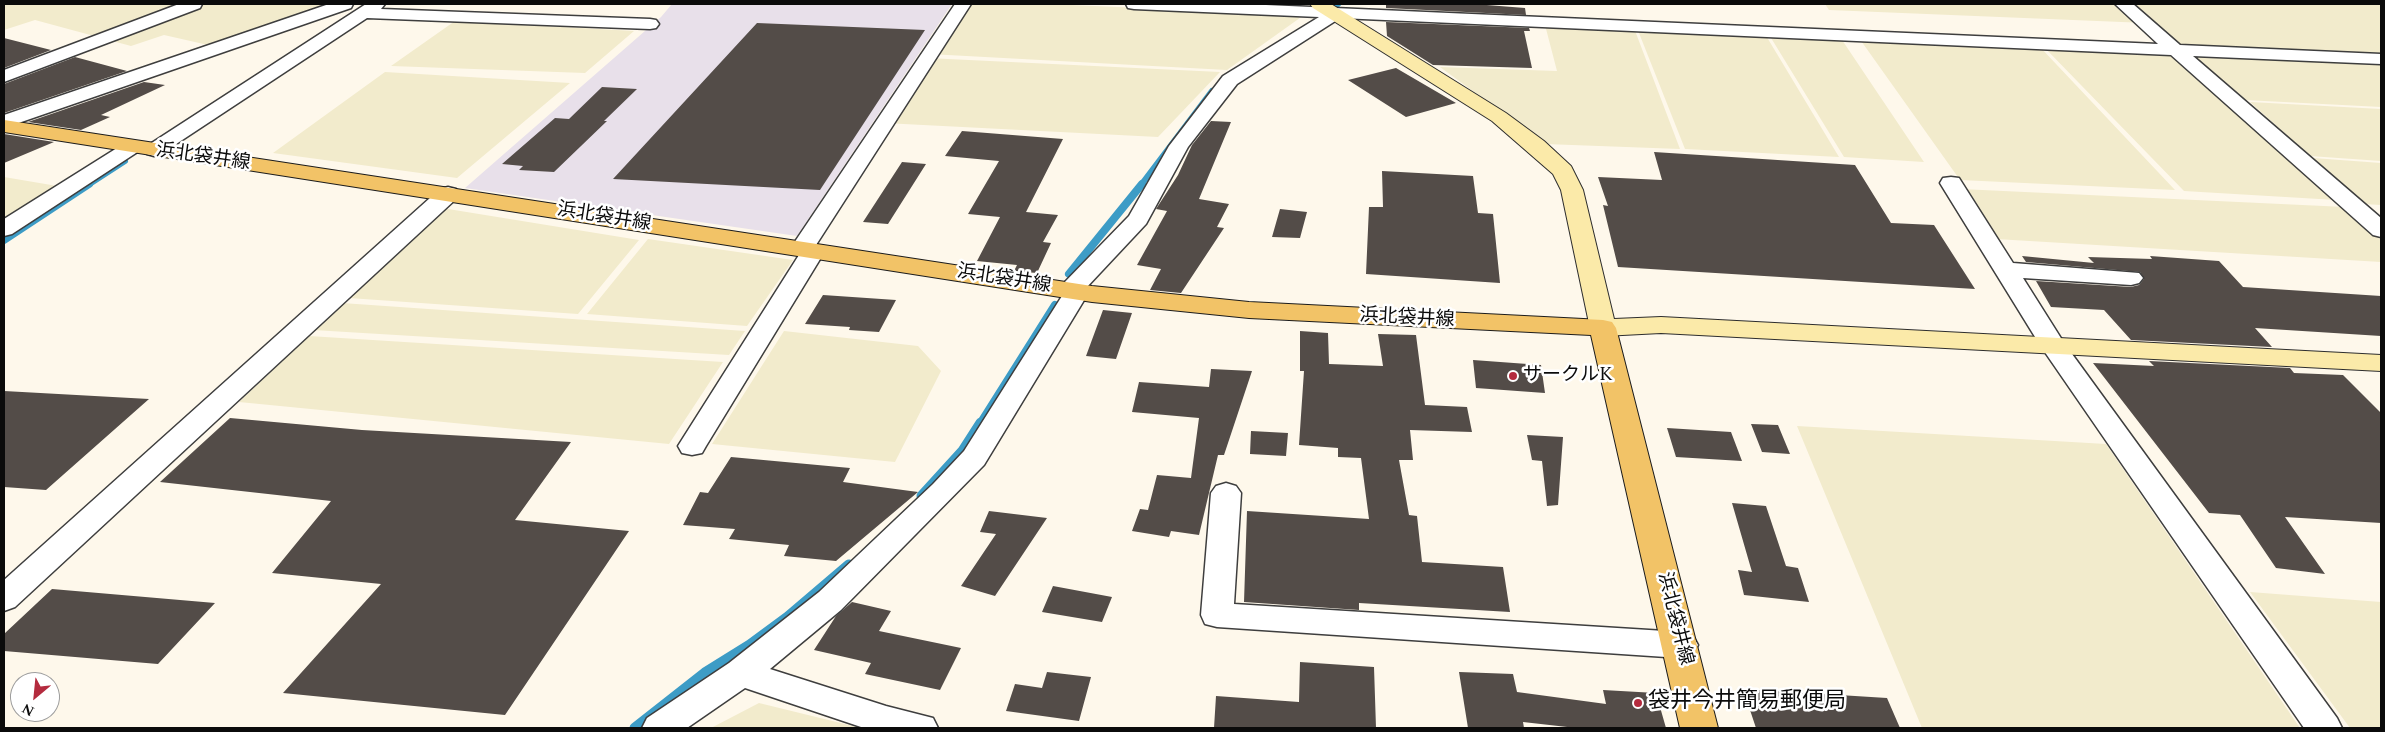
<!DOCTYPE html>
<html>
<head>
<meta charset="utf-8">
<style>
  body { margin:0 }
  #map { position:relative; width:2385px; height:732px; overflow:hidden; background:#fef8eb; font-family:Spectral,serif }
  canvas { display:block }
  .frame { position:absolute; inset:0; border:5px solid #0b0b0b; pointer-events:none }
  .north { position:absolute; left:10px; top:672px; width:50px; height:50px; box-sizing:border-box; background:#fff; border:1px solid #9d9d9d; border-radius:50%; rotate:208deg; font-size:14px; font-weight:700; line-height:20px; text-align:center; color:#0b0b0b }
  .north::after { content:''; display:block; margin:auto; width:18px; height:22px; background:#b42b3e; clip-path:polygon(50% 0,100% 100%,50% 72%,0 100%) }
</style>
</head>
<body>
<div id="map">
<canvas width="2385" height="732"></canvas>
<div class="frame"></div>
<div class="north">N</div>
</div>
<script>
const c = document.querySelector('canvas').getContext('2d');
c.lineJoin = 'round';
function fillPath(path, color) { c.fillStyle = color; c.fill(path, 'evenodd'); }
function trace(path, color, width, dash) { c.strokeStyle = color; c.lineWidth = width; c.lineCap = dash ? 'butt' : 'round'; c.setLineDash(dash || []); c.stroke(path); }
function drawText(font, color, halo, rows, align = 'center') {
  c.font = font + ' Spectral,"Noto Sans JP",serif'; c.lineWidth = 5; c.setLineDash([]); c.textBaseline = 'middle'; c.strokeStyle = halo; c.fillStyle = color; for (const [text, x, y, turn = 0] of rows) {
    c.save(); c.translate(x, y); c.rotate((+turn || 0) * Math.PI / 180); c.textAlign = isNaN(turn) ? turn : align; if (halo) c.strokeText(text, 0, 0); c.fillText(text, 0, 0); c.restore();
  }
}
fillPath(new Path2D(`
  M672,4H952L797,236L465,188L661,17Z`), '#e8e0ea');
fillPath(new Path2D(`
  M4,4H332L208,45L164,35L131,46L35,20L4,30Z
  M963,4H1048L1304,15L1227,70L929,54Z
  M1825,4H2381V55L2172,45L2146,23L1829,10Z
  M455,21L634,31L585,73L391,66Z
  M1545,25L1634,28L1680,149L1545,144L1440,67L1557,71Z
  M1637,28L1765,34L1839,157L1685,149Z
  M1768,33L1840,37L1924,162L1844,157Z
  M1859,38L2040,47L2175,190L1960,180Z
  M2044,47L2172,53L2336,200L2184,191Z
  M2190,52L2381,62V107L2245,100Z
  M927,58L1220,72L1158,137L884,123Z
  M385,72L570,83L457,178L273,153Z
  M2250,102L2381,109V161L2310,156Z
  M2313,158L2381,163V205L2363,204Z
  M4,177L69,188L4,229Z
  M1961,189L2345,207L2381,240V262L1996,239Z
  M442,208L639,240L578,314L349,298Z
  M648,239L793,260L747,326L587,314Z
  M342,303L745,331L729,355L313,330Z
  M784,331L918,346L941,371L895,462L712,444Z
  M309,336L723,362L669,444L239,402Z
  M1797,426L2106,444L2300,728H1922Z
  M2250,592L2381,602V728H2350Z
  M759,703L861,728H711Z`), '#f2ebcc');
trace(new Path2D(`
  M1325,13L1338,4
  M88,185L125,161
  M1141,185L1212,91`), '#3d9cc6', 6);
trace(new Path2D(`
  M4,240L89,184
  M1069,274L1142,184
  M980,424L1055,305`), '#3d9cc6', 8);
trace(new Path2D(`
  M922,496L963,451L981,423
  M635,728L705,673L750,645L788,617L849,565`), '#3d9cc6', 11);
fillPath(new Path2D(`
  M1386,4H1474L1525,8L1526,15L1386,8Z
  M1386,22L1529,28L1530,31H1524L1532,68L1433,65L1387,36Z
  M757,23L925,30L820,190L613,179Z
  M4,38L51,50L4,68Z
  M75,57L127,71L4,113V84Z
  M1396,68L1456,103L1406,117L1348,80Z
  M144,82L165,85L101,115L110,117L81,130L28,122Z
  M602,87L637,89L604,121H607L554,172L519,170L523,166L502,164L555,118L569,119Z
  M1211,121L1231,122L1199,199L1229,204L1217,227L1224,228L1181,293L1150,290L1161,269L1137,265L1167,211L1156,209L1178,175L1192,145Z
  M962,131L1063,139L1026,212L1058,215L1043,242L1051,243L1037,273L1014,271L1017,265L977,261L1000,217L968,214L999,161L945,156Z
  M4,134L54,142L4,163Z
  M1654,152L1855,165L1891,223L1934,225L1975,289L1618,267L1603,205L1608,206L1598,177L1662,180Z
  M902,162L926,164L888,224L863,222Z
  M1382,171L1473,176L1478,213L1493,214L1500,283L1366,274L1369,207H1383Z
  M1280,209L1307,212L1300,238L1272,237Z
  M2022,256L2094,263L2088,257L2152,259L2150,256L2219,261L2243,287L2381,296V336L2255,328L2272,347L2131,340L2104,310L2051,307L2036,281L2131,287L2139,285L2144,279L2140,272L2026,262Z
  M823,295L896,300L879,332L849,330L850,327L805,324Z
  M1103,310L1132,313L1116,359L1086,356Z
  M1300,331L1328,333L1329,364L1383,366L1378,334L1416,335L1425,405L1467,407L1472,432L1410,430L1413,460H1399L1409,515L1417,516L1422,562L1503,567L1510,612L1359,603V610L1244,602L1247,511L1369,519L1361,458L1338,457V448L1299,445L1304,371H1300Z
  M1473,360L1541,365L1545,393L1476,388Z
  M2149,361L2290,368L2294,373L2343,375L2381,413V523L2285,517L2325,574L2276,568L2240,515L2209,513L2093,363L2154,366Z
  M1211,369L1252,371L1224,455H1218L1199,535L1171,531L1169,537L1132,531L1140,509L1148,510L1157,475L1191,478L1199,418L1132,412L1139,382L1209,387Z
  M4,391L149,399L46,490L4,487Z
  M230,418L362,430L571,442L515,520L629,531L505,715L283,693L381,584L272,573L331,501L160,482Z
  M1751,424L1778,425L1790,454L1762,452Z
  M1667,428L1731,432L1742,461L1676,457Z
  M1251,431L1288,433L1286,456L1250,454Z
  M1527,435L1563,437L1558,505L1547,506L1542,461L1532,460Z
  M731,457L850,468L843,482L918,492L836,561L784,556L789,545L729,539L735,529L683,525L700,492L708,493Z
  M1732,503L1766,506L1786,566L1798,568L1809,602L1744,595L1738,570L1752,572Z
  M989,511L1047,518L995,596L961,586L996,534L980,532Z
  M1053,586L1112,597L1102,622L1042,612Z
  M52,589L215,603L158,664L4,651V634Z
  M852,602L891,611L879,631L961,648L940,690L865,674L871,663L814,650L836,616Z
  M1300,662L1374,667L1376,728H1214L1216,696L1299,702Z
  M1047,672L1091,677L1079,721L1006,711L1015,684L1042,688Z
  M1459,672L1513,674L1517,692L1606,704L1603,690L1656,693L1666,728H1576L1523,722L1524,728H1468Z
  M1743,689L1887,698L1900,728H1756Z`), '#534c48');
const street = new Path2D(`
  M179,4H202L200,8L4,82V70Z
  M329,4H353L351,8L4,128V115Z
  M366,4H385L381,9L650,19L656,20L659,24L656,28L650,29L367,18L161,154L154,156L147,154L144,150L147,146Z
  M955,4H971L816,245L821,246L825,251L706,446L702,453L692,455L682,453L678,446L799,255L794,254L790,249Z
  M1126,4H1243L2158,44L2115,4H2133L2180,45L2381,54V64L2193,56L2381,218V237L2373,235L2171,55L1340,18L1237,84L1188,147L1146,224L1086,288L1089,292L984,465L841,610L770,669L886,706L933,718L938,728H864L745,688L687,728H642L647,718L729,663L819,592L933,484L964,451L1062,296L1058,291L1061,286L1129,216L1169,146L1223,76L1319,17L1134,9L1128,8Z
  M132,141L139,143L142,147L139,151L12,234L4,236V219L125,143Z
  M1951,177L1959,178L2013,263L2139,273L2143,278L2139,283L2131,285L2023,278L2064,343L2337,718L2342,728H2304L2040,345L1940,183L1943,178Z
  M448,187L456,189L459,194L456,199L15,607L4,611V580L440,189Z
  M1226,483L1236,486L1241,493L1234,604L1681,632L1693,636L1698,645L1693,654L1681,658L1217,627L1205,624L1201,615L1211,493L1216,486Z`);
const secondary = new Path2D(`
  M1310,4H1331L1506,113L1544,141L1571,166L1583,190L1614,319L1661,317L2381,355V371L1661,333L1603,336L1594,334L1590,328L1561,190L1553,174L1492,121L1313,8Z`);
const primary = new Path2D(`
  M4,120L1092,286L1249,302L1603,320L1612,322L1616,328L1718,728H1680L1591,335L1249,318L1092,302L4,132Z`);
trace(street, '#3e3e3e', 3);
trace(secondary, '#2d2d2d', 2);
trace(primary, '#1c1c1c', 2);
fillPath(street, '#fff');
fillPath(secondary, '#fbeaa9');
fillPath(primary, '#f2c367');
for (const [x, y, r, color] of [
  [1513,376,5,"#b42b3e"],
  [1638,703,5,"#b42b3e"]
]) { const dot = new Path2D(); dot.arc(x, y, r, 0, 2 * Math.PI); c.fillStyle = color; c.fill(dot); trace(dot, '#fff', 2); }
drawText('19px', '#0b0b0b', '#fff', [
  ["浜北袋井線",203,158,8],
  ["浜北袋井線",604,218,9],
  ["浜北袋井線",1004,280,9],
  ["浜北袋井線",1407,319,3],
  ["浜北袋井線",1674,619,76]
]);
drawText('19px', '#0b0b0b', '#fff', [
  ["サークルK",1523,376]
], 'left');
drawText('22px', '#0b0b0b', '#fff', [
  ["袋井今井簡易郵便局",1648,703]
], 'left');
</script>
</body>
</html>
